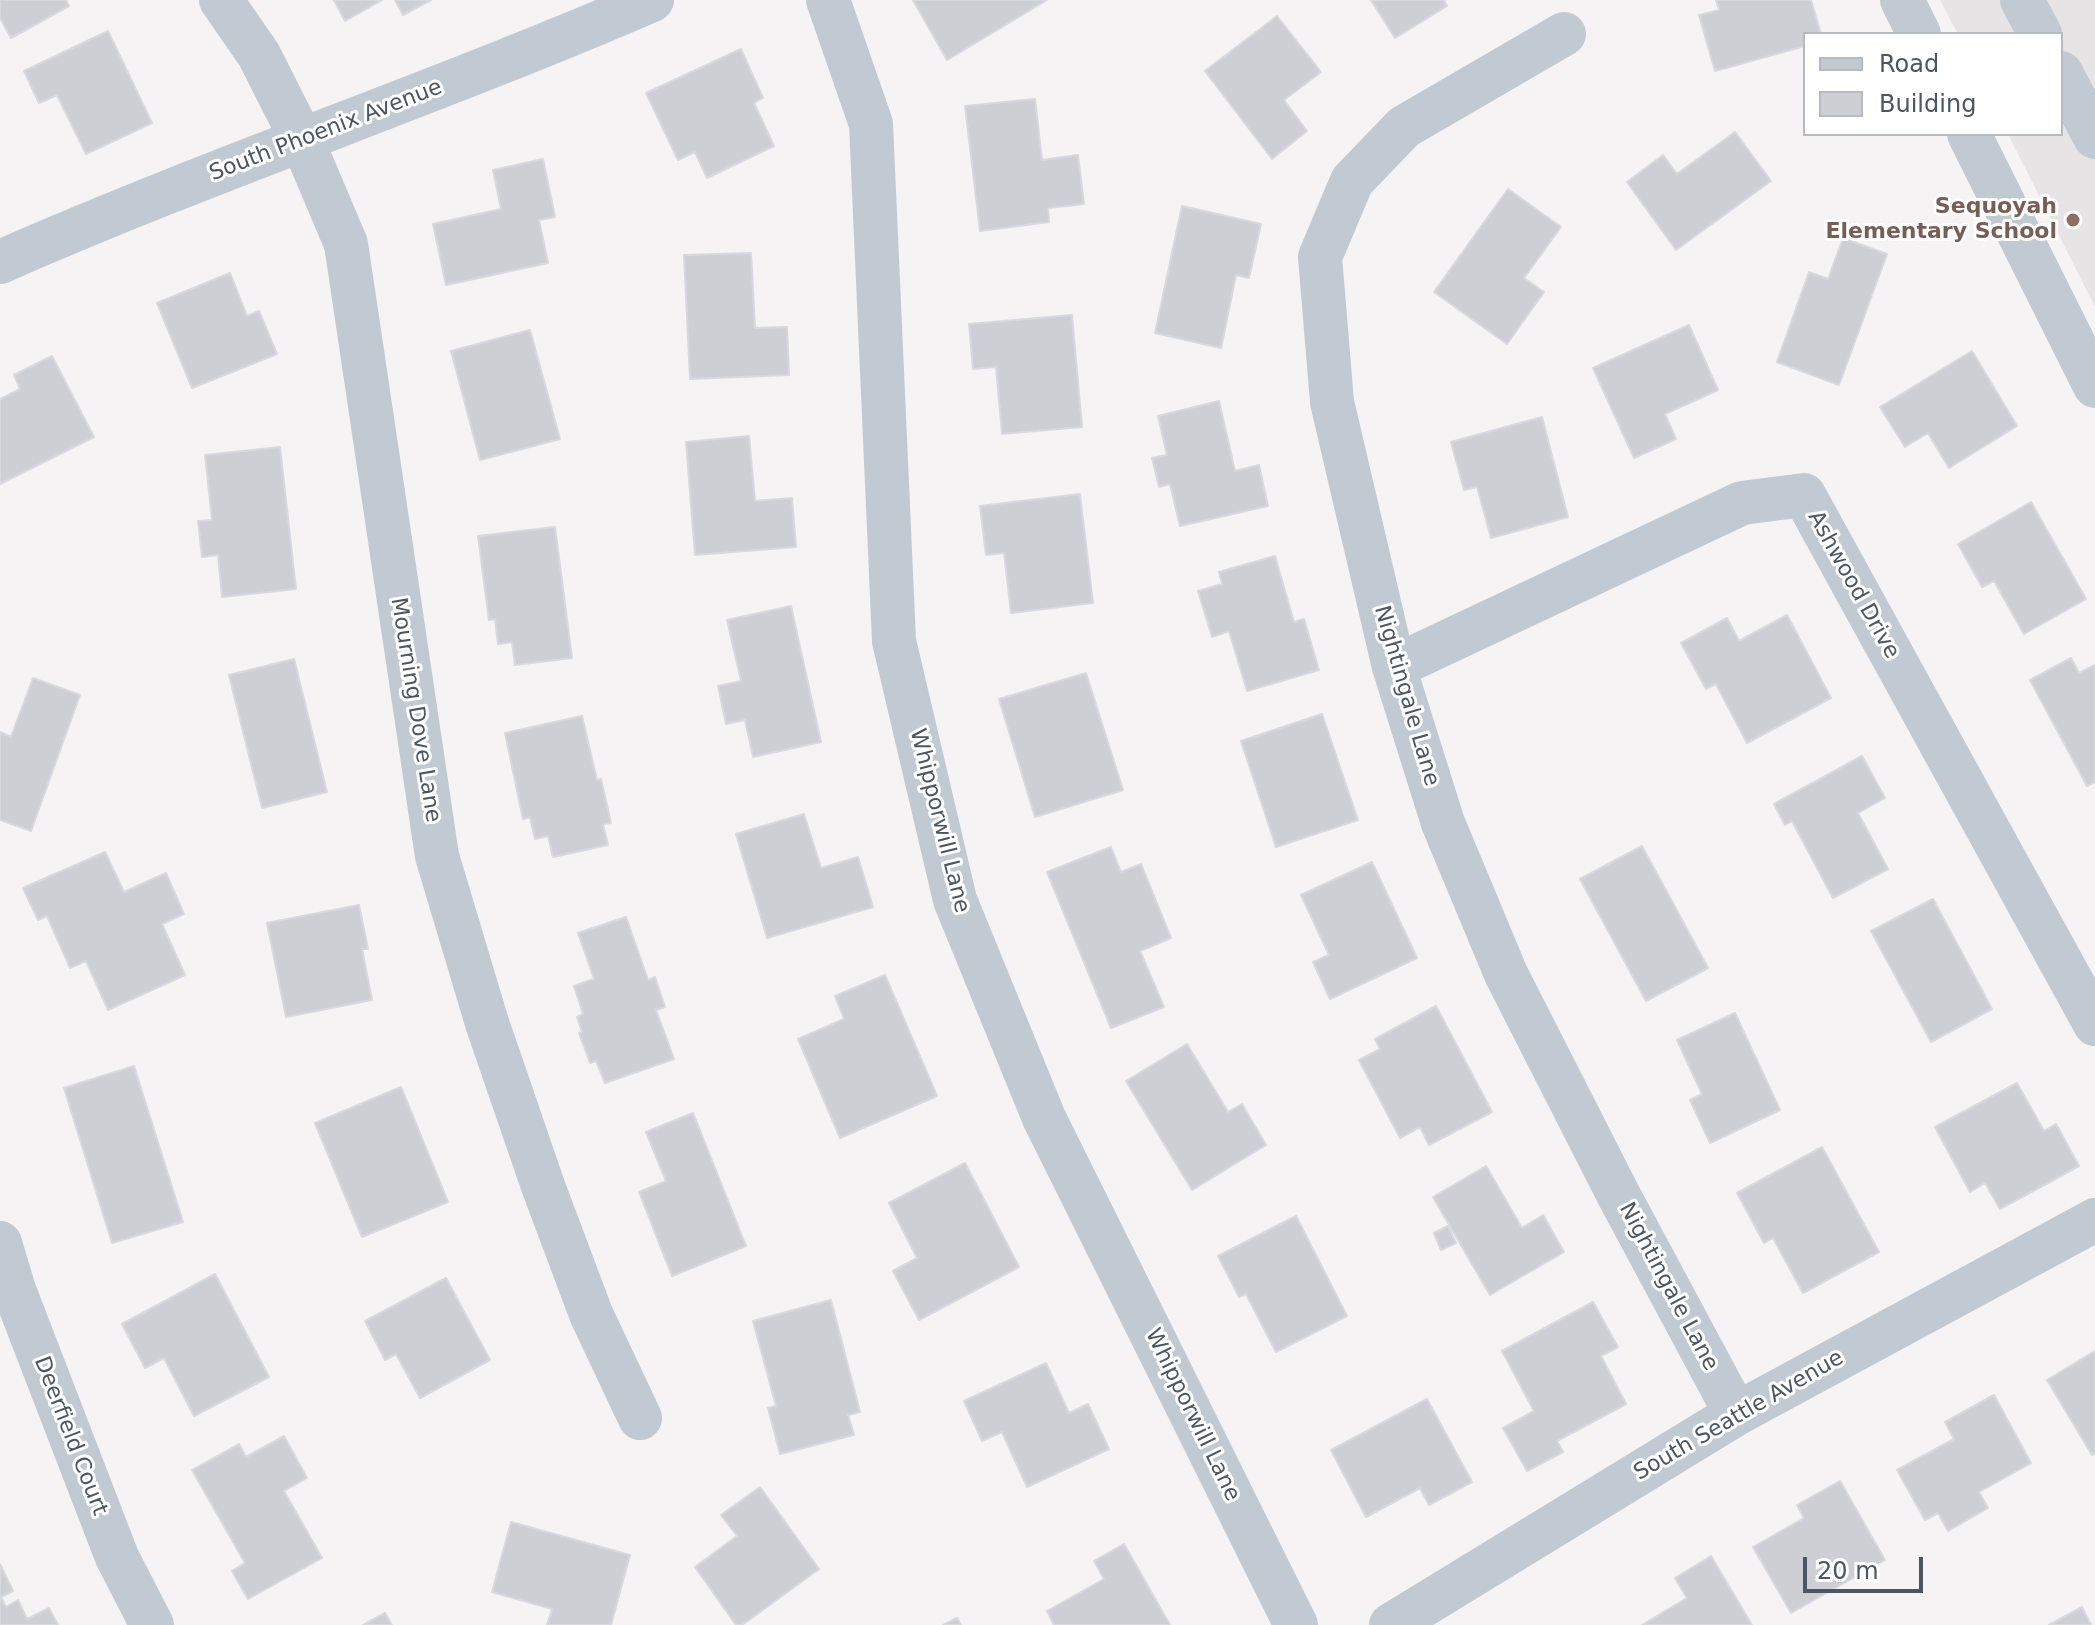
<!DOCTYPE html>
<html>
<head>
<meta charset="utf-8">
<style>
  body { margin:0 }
  #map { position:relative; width:2095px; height:1625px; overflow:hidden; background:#f5f3f3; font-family:"DejaVu Sans",sans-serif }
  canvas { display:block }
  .legend { position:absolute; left:1803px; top:32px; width:260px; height:104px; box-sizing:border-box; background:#fff; border:2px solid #b7bbc0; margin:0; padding:10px 14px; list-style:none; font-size:24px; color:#4a5661 }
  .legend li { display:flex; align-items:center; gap:16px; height:40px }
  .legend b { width:40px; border:2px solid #b7bbc0 }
  .scale { position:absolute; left:1803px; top:1557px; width:120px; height:36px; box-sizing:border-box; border:4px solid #4a5661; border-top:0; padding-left:10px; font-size:24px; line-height:28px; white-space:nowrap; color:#4a5661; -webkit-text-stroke:6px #fff; paint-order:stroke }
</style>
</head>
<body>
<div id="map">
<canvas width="2095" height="1625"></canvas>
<ul class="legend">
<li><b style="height:10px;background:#c1cad2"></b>Road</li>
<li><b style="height:22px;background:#cdcfd5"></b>Building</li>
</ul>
<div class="scale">20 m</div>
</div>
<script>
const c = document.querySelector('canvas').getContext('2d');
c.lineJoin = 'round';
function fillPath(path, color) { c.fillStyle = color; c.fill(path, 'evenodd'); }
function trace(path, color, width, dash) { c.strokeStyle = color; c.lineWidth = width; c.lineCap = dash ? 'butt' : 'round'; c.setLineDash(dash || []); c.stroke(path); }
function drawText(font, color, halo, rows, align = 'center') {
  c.font = font + ' "DejaVu Sans",sans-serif'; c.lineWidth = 6; c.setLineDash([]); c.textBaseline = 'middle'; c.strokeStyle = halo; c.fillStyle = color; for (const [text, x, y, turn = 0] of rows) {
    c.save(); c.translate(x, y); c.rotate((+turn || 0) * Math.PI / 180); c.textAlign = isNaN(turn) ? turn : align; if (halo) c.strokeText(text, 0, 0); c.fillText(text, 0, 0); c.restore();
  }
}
fillPath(new Path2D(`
  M1940,0H2095V307L2008,134H2061V34H1958Z`), '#e6e4e5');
const building = new Path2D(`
  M0,0H66L69,6L11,38L0,18Z
  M334,0H382L345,21Z
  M395,0H431L403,15Z
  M913,0H1047L947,60Z
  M1371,0H1444L1447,6L1395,38Z
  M1716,0H1811L1821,34H1805V46L1715,71L1699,15L1719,10Z
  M1277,16L1321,72L1284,100L1307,131L1272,159L1205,71Z
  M108,31L152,123L86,154L57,95L39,103L24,71Z
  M741,49L763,98L754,103L774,146L707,178L695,152L678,160L646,93Z
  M1035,99L1042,160L1078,155L1084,204L1048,208L1049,222L980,231L965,106Z
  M1735,132L1771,181L1676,250L1627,182L1663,155L1677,174Z
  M543,159L555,217L539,220L548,263L446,285L433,224L501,209L493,170Z
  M1508,189L1561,227L1524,278L1544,292L1507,344L1434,292Z
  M1182,206L1261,224L1249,278L1236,275L1221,348L1155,333Z
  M1843,238L1887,254L1839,385L1777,362L1809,272L1828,279Z
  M751,253L755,328L787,327L789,375L690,379L684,255Z
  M230,273L247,316L259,311L277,354L192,388L157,303Z
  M1072,315L1082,427L1002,434L996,367L973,369L969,324Z
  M1689,325L1718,390L1665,414L1676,439L1634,458L1593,368Z
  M530,330L560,439L480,460L451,351Z
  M1972,351L2017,426L1949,468L1928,433L1905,447L1880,407Z
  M52,356L94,437L0,484V399L20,389L14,375Z
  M1219,401L1235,471L1259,465L1268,506L1180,526L1170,484L1159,487L1152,458L1167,455L1158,416Z
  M1542,417L1568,517L1491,538L1477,487L1464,490L1451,442Z
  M749,436L755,501L792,498L796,547L695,555L686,442Z
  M280,447L296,589L222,597L218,555L202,557L198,521L212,520L205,455Z
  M1080,494L1093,603L1011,613L1004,553L986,555L980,506Z
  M2031,502L2086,599L2024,634L1994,581L1982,587L1958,544Z
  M555,527L572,658L515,665L512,642L498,644L495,619L489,620L478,536Z
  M1275,556L1294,622L1304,619L1319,670L1247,691L1229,631L1212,637L1198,591L1222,584L1219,572Z
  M791,606L821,742L753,757L745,720L726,724L718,686L741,681L727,620Z
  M1787,615L1831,698L1747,743L1716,684L1706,689L1681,643L1727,618L1739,641Z
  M2071,658L2079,673L2095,665V782L2087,786L2030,680Z
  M294,659L327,792L262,808L229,675Z
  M1086,673L1123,790L1035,817L999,699Z
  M33,678L80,695L31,831L0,820V732L11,737Z
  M1322,714L1358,820L1276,847L1241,741Z
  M582,716L597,780L601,779L611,823L603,824L608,845L553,857L548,836L535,839L530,817L523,819L505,733Z
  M1862,756L1885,798L1858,813L1888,869L1833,898L1792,821L1785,825L1774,804Z
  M804,814L821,868L858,857L873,907L767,938L736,834Z
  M1642,846L1708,968L1646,1001L1580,879Z
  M1111,847L1121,872L1141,864L1171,938L1140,951L1164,1007L1111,1028L1047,872Z
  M105,852L124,892L166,873L184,914L162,924L185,975L108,1010L86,961L70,968L47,916L38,920L23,888Z
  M1372,862L1417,958L1330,999L1313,962L1329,955L1301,895Z
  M1933,899L1992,1009L1931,1042L1871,931Z
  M359,905L368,949H362L372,1000L286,1017L267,923Z
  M626,917L648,980L655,977L665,1007L656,1010L674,1059L605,1083L596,1061L590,1063L579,1033L582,1032L577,1017L583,1014L574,986L594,979L578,933Z
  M885,975L937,1096L840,1138L798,1039L844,1019L835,996Z
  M1436,1006L1492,1112L1429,1145L1420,1127L1400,1138L1359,1060L1380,1049L1375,1039Z
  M1735,1013L1780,1110L1710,1143L1690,1100L1702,1094L1677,1040Z
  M1187,1044L1228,1112L1242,1104L1266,1145L1192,1190L1126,1081Z
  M134,1066L183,1222L112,1243L64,1088Z
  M2017,1083L2044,1131L2056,1124L2079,1166L2000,1209L1985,1183L1970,1192L1935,1127Z
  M401,1087L448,1202L362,1237L315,1123Z
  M693,1113L746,1246L672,1276L639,1192L666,1181L646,1132Z
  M1822,1147L1879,1252L1803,1293L1773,1238L1764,1243L1737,1193Z
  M965,1163L1019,1267L919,1320L893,1271L917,1258L889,1203Z
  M1486,1166L1522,1228L1543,1215L1564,1252L1490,1295L1433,1197Z
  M1296,1216L1347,1316L1276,1352L1246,1294L1239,1297L1218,1256Z
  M1448,1226L1456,1243L1441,1250L1434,1233Z
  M215,1274L269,1377L194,1416L164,1358L145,1368L122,1324Z
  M446,1278L490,1360L420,1398L396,1354L385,1360L365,1321Z
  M831,1300L860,1412L848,1415L854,1435L780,1454L768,1408L776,1406L753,1321Z
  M1593,1302L1618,1347L1601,1356L1626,1404L1557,1441L1563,1452L1527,1471L1503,1428L1534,1411L1502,1351Z
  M2095,1351V1454L2092,1455L2047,1380Z
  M1046,1363L1069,1413L1088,1404L1109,1449L1027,1487L1002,1432L982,1441L964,1401Z
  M1994,1395L2031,1463L1979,1492L1988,1508L1948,1531L1938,1513L1925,1520L1897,1470L1954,1439L1945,1422Z
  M1427,1399L1472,1482L1429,1505L1420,1488L1366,1517L1331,1450Z
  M284,1436L307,1478L284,1491L322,1558L248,1599L232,1571L245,1563L192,1470L239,1444L246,1457Z
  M1840,1481L1885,1560L1791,1613L1753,1547L1804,1518L1797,1505Z
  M760,1487L819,1569L742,1625H736L695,1567L737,1536L721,1515Z
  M511,1522L630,1555L611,1625H547L552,1609L492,1592Z
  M1124,1544L1170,1625H1054L1047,1611L1104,1579L1094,1561Z
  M1711,1556L1752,1625H1642L1687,1598L1675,1578Z
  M0,1564L13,1591L1,1597L6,1607L18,1600L27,1619L49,1608L58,1625H0Z
  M2082,1607L2091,1625H2049Z
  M385,1613L392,1625H363Z
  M957,1618L961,1625H943Z`);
fillPath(building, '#cdcfd5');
trace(building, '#d7d9de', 2);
trace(new Path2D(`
  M221,0L259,55L302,140L346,244L437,856L487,1023L543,1186L591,1314L640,1418
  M828,0L871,124L894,641L955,900L1044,1118L1296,1625
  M1902,0L1919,34
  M2022,0L2040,34
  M1564,34L1404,127L1352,181L1320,257L1332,402L1394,667L1443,823L1506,974L1618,1194L1736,1414
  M2061,73L2095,137
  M1969,134L2095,386
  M0,262C214,168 437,93 652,0
  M1394,667L1742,503L1804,495L2095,1024
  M0,1243L14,1290L117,1557L152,1625
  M1391,1625L1736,1414L2095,1220`), '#c1cad2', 44);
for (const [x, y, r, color] of [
  [2073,220,8,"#8d6e63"]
]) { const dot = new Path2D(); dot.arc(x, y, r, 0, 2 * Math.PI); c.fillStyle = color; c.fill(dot); trace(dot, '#fff', 3); }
drawText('22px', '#4a5661', '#fff', [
  ["South Phoenix Avenue",326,131,-21],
  ["Ashwood Drive",1853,585,61],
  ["Nightingale Lane",1406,696,74],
  ["Mourning Dove Lane",415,710,81],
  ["Whipporwill Lane",939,821,76],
  ["Nightingale Lane",1668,1287,62],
  ["Whipporwill Lane",1192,1415,64],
  ["South Seattle Avenue",1739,1416,-30],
  ["Deerfield Court",70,1436,69]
]);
drawText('bold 22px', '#785e54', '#fff', [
  ["Sequoyah",2057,207],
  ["Elementary School",2057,232]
], 'right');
</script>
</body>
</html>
